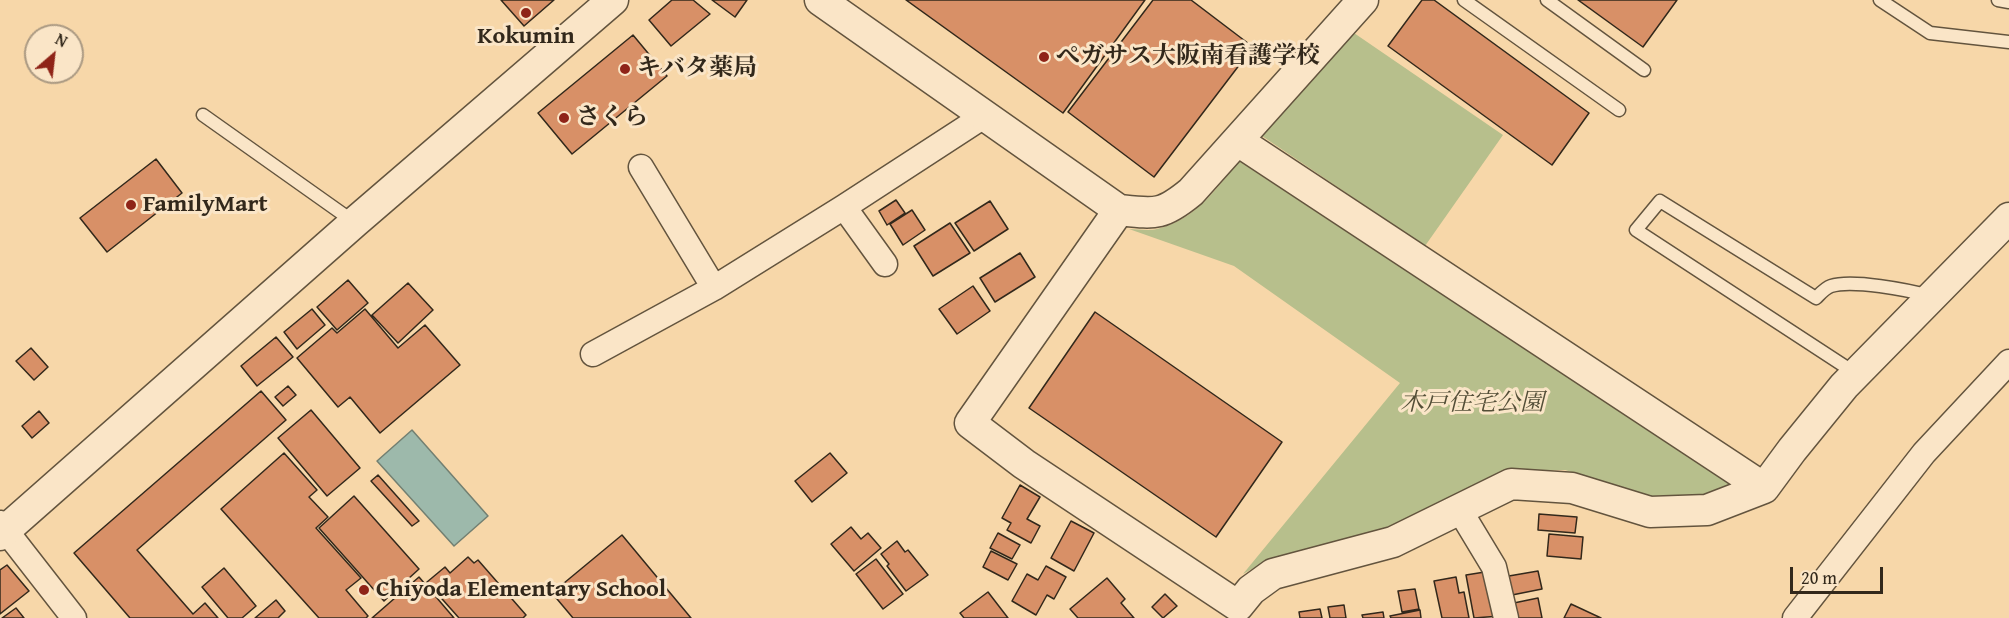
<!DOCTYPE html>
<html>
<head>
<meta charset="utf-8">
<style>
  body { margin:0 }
  #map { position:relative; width:2009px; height:618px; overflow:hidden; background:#f7d7a9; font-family:"Gentium Book Plus",serif }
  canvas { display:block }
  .north { position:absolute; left:24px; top:24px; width:60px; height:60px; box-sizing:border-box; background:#fae5c7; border:2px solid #aa9982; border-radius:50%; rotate:28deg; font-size:16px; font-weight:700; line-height:24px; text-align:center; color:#32281b }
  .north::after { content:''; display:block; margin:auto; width:21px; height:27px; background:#8f2418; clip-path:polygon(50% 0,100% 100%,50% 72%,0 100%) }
  .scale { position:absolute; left:1790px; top:567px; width:93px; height:27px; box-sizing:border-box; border:3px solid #32281b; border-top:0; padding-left:8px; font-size:18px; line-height:21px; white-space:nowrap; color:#32281b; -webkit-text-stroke:4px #fae5c7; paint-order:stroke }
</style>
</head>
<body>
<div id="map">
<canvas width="2009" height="618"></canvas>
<div class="north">N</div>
<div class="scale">20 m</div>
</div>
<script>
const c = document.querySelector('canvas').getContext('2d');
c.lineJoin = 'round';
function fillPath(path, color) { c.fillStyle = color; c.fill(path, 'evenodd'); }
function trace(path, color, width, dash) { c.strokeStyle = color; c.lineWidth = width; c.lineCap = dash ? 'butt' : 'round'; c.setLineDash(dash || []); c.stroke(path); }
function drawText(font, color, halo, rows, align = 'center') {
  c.font = font + ' "Gentium Book Plus","Noto Serif JP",serif'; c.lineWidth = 6; c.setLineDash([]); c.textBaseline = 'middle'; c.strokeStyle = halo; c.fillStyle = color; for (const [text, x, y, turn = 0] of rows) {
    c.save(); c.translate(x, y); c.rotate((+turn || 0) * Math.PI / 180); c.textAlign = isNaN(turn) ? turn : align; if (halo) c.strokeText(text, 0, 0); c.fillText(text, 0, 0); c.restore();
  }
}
fillPath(new Path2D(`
  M1354,33L1503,135L1425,246L1262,136Z
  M1239,161L1730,484L1704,495L1651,496L1565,470L1506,471L1386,529L1261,564L1243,574L1400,383L1234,266L1129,229C1138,229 1149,231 1157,229C1195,220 1216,189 1239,161Z`), '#b7bf8c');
const water = new Path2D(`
  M412,430L488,516L454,546L377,461Z`);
fillPath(water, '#9db9ab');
trace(water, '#727f71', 1.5);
const building = new Path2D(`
  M501,0H554L524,26Z
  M672,0H693L710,14L671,46L649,20Z
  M712,0H747L735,17Z
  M906,0H1145L1063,113Z
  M1153,0H1191L1253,47L1154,177L1068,112Z
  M1422,0H1434L1589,113L1552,165L1388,46Z
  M1578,0H1677L1643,47Z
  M633,35L667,76L572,154L538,113Z
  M156,159L182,193L107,252L80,218Z
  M896,200L905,213L887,225L879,211Z
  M990,201L1008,229L974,251L955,223Z
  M912,210L925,230L903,245L890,224Z
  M950,223L970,253L933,276L914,246Z
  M1020,253L1035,277L995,302L980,278Z
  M348,280L368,303L337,330L317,307Z
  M408,283L433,310L398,343L372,315Z
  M973,286L990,311L957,334L939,309Z
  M312,309L325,325L297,349L284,332Z
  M365,309L398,348L425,325L460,365L380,433L350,397L338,407L297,358L332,328L337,333Z
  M1095,312L1282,442L1216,537L1029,408Z
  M276,337L293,357L257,386L241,366Z
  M31,348L48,367L34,380L16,361Z
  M288,386L296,395L283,406L275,397Z
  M261,391L286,420L137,550L193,614L205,603L218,618H130L74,553Z
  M311,410L360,468L327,496L278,438Z
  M39,411L49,423L32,438L22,426Z
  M284,453L317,490L309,497L328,517L316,528L361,578L346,590L368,616L366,618H319L221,509Z
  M830,453L847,473L812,502L795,481Z
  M378,475L419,521L412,526L371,481Z
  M1020,485L1040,497L1027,519L1040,526L1031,543L1007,530L1011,523L1002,518Z
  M354,496L419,569L384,601L319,528Z
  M1539,514L1577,517L1575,533L1538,530Z
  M1071,521L1094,533L1074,571L1051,558Z
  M851,527L861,539L868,533L881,548L854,571L831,544Z
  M998,533L1020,545L1012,559L990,548Z
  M1549,534L1583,537L1581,559L1547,556Z
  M622,535L691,618H573L552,593Z
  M897,541L905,552L908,550L928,575L906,591L887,566L889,564L881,554Z
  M991,551L1017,564L1008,580L983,567Z
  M468,557L474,563L478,560L526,615L523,618H459L427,582L445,567L450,573Z
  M876,559L903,594L883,609L856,574Z
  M7,565L29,591L0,614V570Z
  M1046,566L1066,577L1054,599L1047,595L1036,615L1012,601L1027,574L1038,580Z
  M224,568L256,606L242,618H228L202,587Z
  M1491,571L1500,616L1474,618L1466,575Z
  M1538,571L1542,589L1507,596L1503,577Z
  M419,577L454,618H372Z
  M1456,577L1459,593L1464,592L1469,618H1442L1434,581Z
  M1107,578L1125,599L1121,603L1134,618H1078L1070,609Z
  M1415,589L1419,609L1402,612L1398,591Z
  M988,592L1008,618H964L960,613Z
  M1165,594L1177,606L1163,618L1152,607Z
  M1538,598L1542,618H1512L1509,604Z
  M276,600L285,611L278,618H255Z
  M1571,604L1601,618H1564Z
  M1344,605L1346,618H1330L1328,607Z
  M16,608L24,618H2Z
  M1320,609L1322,618H1300L1299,612Z
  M1420,610L1421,618H1391L1390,616Z
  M1383,612L1384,618H1363L1362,615Z`);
fillPath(building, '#d89067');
trace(building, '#32281b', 1.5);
const service = new Path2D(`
  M1464,0L1619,110
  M1547,0L1644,70
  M1880,0L1930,33L2009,42
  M1998,0L2009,2
  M203,115L354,222
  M1855,373L1636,230L1660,201L1816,298C1820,294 1825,288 1831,286C1852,279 1908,290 1930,296`);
const minor = new Path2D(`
  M641,167L714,288
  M844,207L885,264
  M593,354L714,288L844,207L984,116
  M1459,509L1494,567L1506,618
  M0,523L74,618
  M1795,618L1924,453L2009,362`);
const tertiary = new Path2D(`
  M820,0L1119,210C1155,214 1162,216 1191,192L1363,0
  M1238,141L1764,488
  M1119,210L970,423L1024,464L1238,606L1251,590L1273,574L1393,542L1511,484L1572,488L1650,512L1707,510L1764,488L1792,450L1844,386L2009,218
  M0,535L355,222L613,0`);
trace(service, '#63543e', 15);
trace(minor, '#63543e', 27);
trace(tertiary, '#63543e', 33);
trace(service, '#fae5c7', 12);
trace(minor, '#fae5c7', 24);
trace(tertiary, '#fae5c7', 30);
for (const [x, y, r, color] of [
  [526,13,6,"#8f2418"],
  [1044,57,6,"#8f2418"],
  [625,69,6,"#8f2418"],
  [564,118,6,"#8f2418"],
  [131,205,6,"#8f2418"],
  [364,590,6,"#8f2418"]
]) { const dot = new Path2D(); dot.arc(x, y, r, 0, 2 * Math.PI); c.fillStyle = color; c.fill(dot); trace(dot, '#fae5c7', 2); }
drawText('bold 24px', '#32281b', '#fae5c7', [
  ["Kokumin",526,37,"center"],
  ["ぺガサス大阪南看護学校",1056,57],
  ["キバタ薬局",637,69],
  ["さくら",576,118],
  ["FamilyMart",143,205],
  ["Chiyoda Elementary School",376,590]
], 'left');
drawText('italic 24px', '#534e37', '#fae5c7', [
  ["木戸住宅公園",1472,404]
]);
</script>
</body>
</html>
